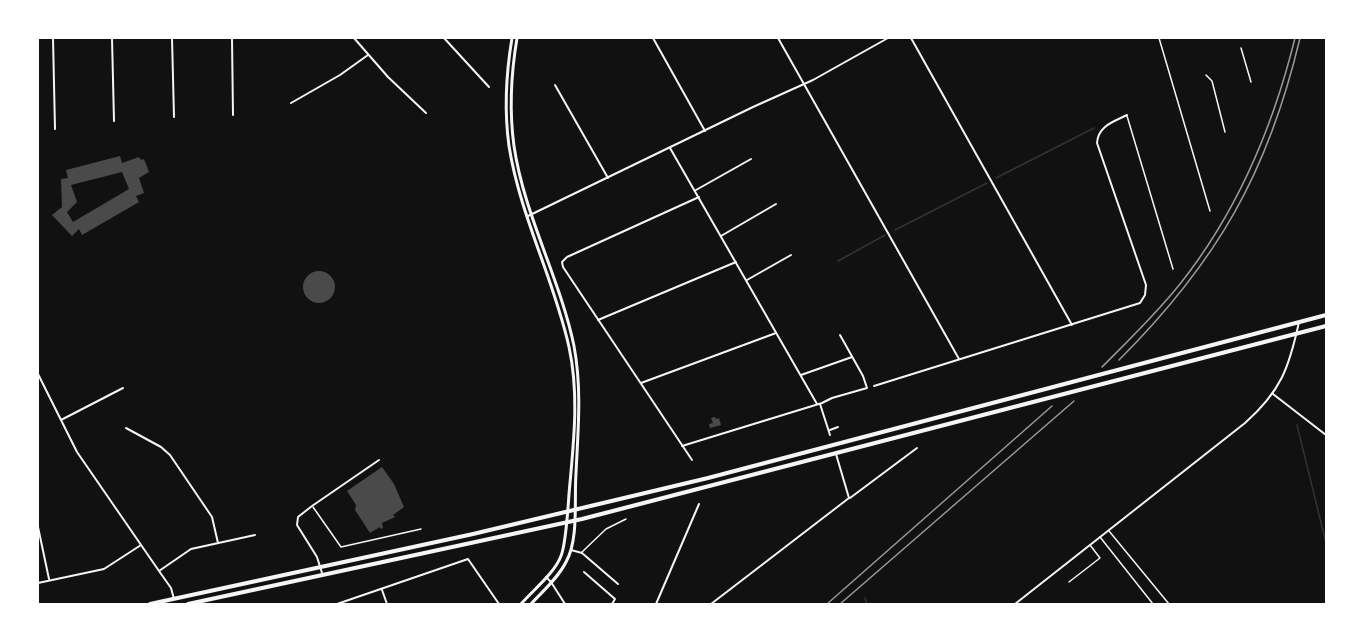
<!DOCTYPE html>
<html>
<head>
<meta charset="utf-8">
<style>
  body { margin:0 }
  #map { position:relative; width:1364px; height:642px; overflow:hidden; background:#111; font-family:Raleway,sans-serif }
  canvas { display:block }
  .frame { position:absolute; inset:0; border:39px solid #fff; pointer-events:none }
</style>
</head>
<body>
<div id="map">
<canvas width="1364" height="642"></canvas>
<div class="frame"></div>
</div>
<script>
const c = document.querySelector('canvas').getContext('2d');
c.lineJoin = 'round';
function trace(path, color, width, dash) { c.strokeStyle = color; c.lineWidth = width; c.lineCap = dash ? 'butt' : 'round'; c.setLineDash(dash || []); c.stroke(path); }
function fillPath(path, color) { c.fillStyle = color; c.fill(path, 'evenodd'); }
trace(new Path2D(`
  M996,178L1094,128
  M895,230L987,183
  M838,261L885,235
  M1297,425L1326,543
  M865,598L867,604`), '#333', 1.5);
fillPath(new Path2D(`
  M120,156L122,163L139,157L141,160L144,159L149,172L139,178L144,193L136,196L139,202L82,235L79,229L72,236L52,215L62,207L61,179L68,178L66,170ZM122,172L129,189L73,222L67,212L77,202L71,185Z
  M303 287a16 16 0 1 1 32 0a16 16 0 1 1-32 0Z
  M715,417L716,419L719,418L721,425L710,428L709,424L713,423L711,418Z
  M382,467L394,484L404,507L393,515L395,517L382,523L383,528L381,529L380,527L370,533L355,510L356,505L347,491Z`), '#4a4a4a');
trace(new Path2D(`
  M1159,38L1210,211
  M1241,48L1251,82
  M1206,75L1212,81L1225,132
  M1127,116L1173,269
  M313,507L341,547L421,529
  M1109,531L1169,604
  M1100,537L1153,604
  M582,552L606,529L626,519
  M1069,582L1100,558L1090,545`), '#f5f5f5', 1.5);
trace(new Path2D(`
  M53,38L55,129
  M112,38L114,121
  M172,38L174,117
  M232,38L233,115
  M354,38L388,77L426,113
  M444,38L489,87
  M653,38L705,131
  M778,38L959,359
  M911,38L1072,325
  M555,85L608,178
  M291,103L340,75L368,55
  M670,148L817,404
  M696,190L751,159
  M528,216L753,107L813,80L888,38
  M721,236L776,204
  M747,280L791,255
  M598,320L736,262
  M38,374L77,452L159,571L171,588L174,599
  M801,375L852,357
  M641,383L776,333
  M874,386L1140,303L1145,295L1146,285L1097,143C1098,126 1113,122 1127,115
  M1273,394L1326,435
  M820,404L830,435
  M61,420L123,388
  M126,428L161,447L170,455L212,517L218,543
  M830,430L838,427
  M682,446L822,403L832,398L867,388L863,376L840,335
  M692,460L563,267L562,262L567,257L699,197
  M850,498L917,448
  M38,527L49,579
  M571,550L582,553L618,584
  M159,571L191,549L255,535
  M584,572L615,599L612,604
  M322,573L317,557L297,525L298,517L312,506L379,460
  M546,577L551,582L565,604
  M38,583L104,569L141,545
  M382,590L387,604
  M337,604L468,559L499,604
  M656,604L699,504
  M711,604L849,498L836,454
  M1015,604L1245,423C1281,391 1289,368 1299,322`), '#f5f5f5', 2);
trace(new Path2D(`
  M512,38C506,74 504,110 509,146C520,216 554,279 569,347C579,393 574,438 570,483C568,501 567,541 561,556C554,574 533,590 521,604
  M517,38C511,74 509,110 514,146C524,215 560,278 574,346C582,389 578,430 576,473C574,500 579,539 566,562C558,578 543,591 531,604`), '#f5f5f5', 3);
trace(new Path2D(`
  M150,604L473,534L708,478L1326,315
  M188,604L582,519L1326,326`), '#f5f5f5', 4);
trace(new Path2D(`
  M1102,367C1129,340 1156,314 1180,284C1238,211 1273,127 1295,38
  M827,604L1052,406`), '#9a9a9a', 1.5);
trace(new Path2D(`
  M1119,360C1217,262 1268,173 1300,38
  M840,604L1074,401`), '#9a9a9a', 1.5);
</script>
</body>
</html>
